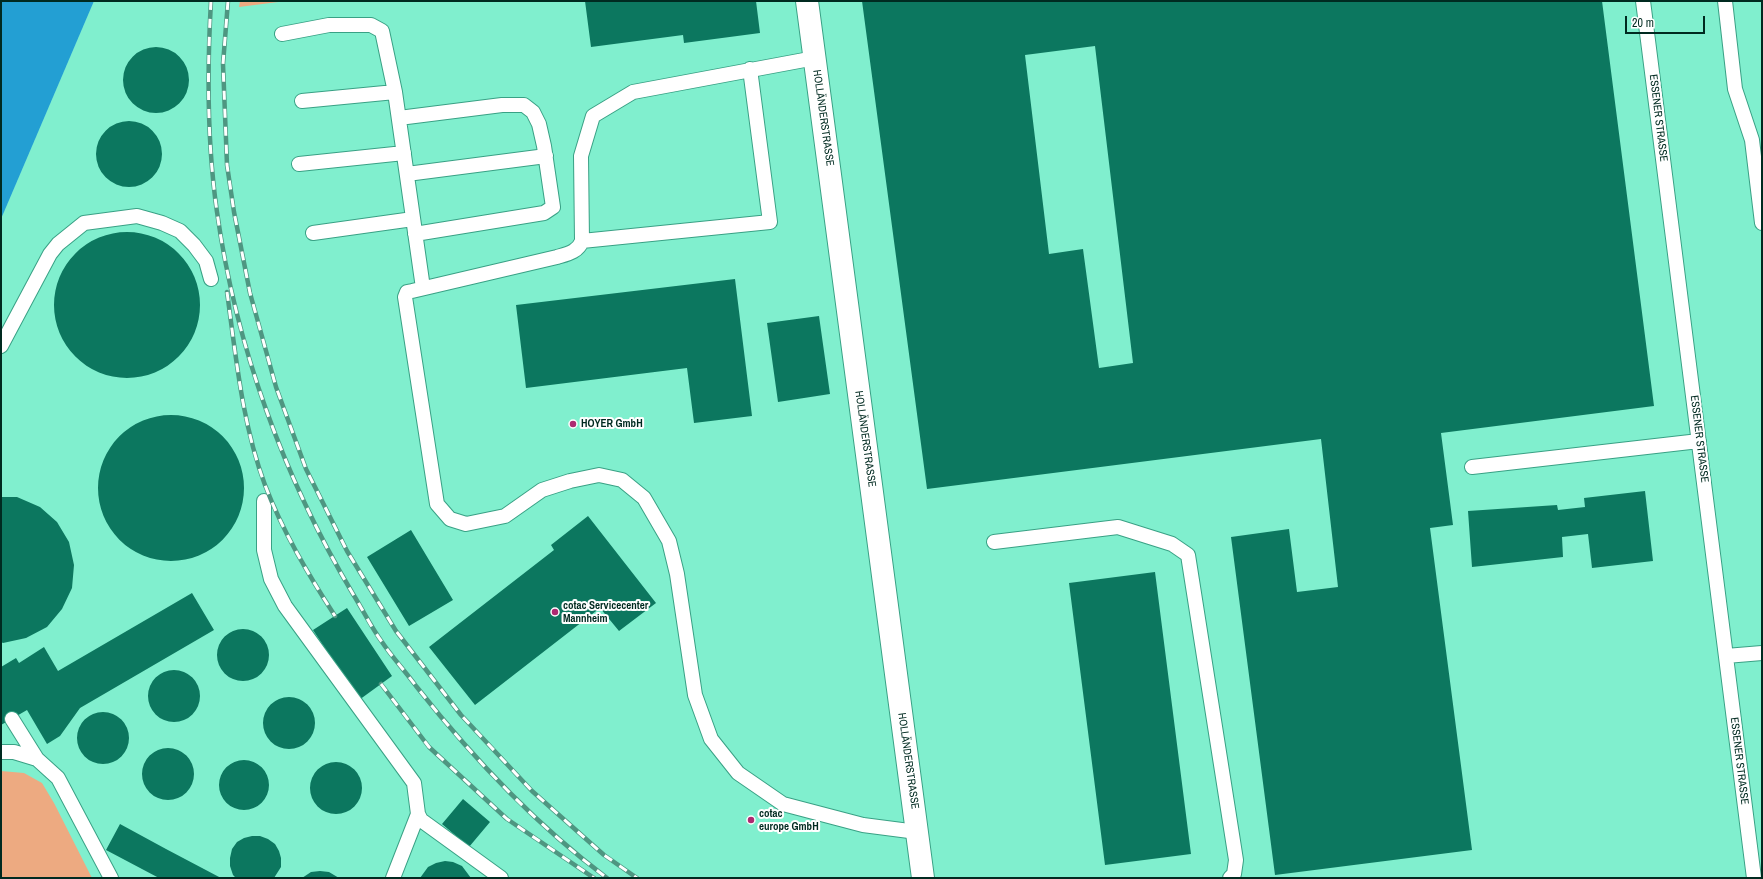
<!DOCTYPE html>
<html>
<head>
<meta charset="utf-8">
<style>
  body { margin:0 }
  #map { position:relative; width:1763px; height:879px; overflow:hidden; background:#95f9db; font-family:"Archivo Narrow",sans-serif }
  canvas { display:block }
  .frame { position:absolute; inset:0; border:2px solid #002a20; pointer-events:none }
  .scale { position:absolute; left:1625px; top:16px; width:80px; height:18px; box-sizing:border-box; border:2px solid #002a20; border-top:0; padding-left:5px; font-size:12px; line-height:14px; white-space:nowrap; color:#002a20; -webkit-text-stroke:3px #fff; paint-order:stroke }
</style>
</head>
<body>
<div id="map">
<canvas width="1763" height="879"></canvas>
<div class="frame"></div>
<div class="scale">20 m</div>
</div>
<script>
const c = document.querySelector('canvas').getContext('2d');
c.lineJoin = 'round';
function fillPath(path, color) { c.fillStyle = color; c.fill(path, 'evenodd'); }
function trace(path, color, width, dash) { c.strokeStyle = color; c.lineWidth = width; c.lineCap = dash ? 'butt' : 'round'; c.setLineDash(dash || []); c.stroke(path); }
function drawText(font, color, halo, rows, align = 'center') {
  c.font = font + ' "Archivo Narrow",sans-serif'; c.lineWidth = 4; c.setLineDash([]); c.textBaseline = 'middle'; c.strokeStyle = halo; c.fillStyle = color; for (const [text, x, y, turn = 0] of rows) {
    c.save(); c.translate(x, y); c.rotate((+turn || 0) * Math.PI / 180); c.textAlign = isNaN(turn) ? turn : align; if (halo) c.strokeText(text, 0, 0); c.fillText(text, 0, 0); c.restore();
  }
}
fillPath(new Path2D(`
  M94,1H1762V878H1V219Z`), '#80efce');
fillPath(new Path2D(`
  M240,1H286L239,7Z
  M1,771L24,773L42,783L54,803L92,878H1Z`), '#edaa81');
fillPath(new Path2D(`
  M1,1H94L1,219Z`), '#239fd3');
fillPath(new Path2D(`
  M585,1H756L760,33L684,43L683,35L591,47Z
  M862,1H1602L1654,406L1441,433L1453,525L1430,528L1472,850L1275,875L1231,537L1289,529L1297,592L1338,587L1321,439L927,489ZM1095,46L1133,363L1099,368L1083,249L1049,254L1025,55Z
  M123 80a33 33 0 1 1 66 0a33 33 0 1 1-66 0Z
  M96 154a33 33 0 1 1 66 0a33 33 0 1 1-66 0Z
  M54 305a73 73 0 1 1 146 0a73 73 0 1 1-146 0Z
  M735,279L752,416L694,423L687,368L526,388L516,305Z
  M819,316L830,394L778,402L767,323Z
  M98 488a73 73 0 1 1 146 0a73 73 0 1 1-146 0Z
  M1645,491L1653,561L1592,568L1588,534L1562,537L1563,557L1472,567L1468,511L1557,505L1558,510L1585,507L1584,498Z
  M1,497H17L40,507L57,522L69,542L74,565L72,588L62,609L47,627L26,638L3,643L1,642Z
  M588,516L656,603L619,631L600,608L475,705L429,647L554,550L551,545Z
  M411,530L453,600L409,626L367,557Z
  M1155,572L1191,854L1105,865L1069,583Z
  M192,593L214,630L80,708L60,736L47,744L27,710L1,725V667L16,658L19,663L44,647L58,671Z
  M347,608L392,676L359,700L313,630Z
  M217 655a26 26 0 1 1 52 0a26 26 0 1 1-52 0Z
  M148 696a26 26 0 1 1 52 0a26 26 0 1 1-52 0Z
  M263 723a26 26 0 1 1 52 0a26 26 0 1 1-52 0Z
  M77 738a26 26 0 1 1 52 0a26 26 0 1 1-52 0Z
  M142 774a26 26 0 1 1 52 0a26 26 0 1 1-52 0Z
  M219 785a25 25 0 1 1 50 0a25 25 0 1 1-50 0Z
  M310 788a26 26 0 1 1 52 0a26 26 0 1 1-52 0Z
  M463,799L490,822L469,847L442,824Z
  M120,824L166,849L221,878H159L106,850Z
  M252,836H260L268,839L275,844L279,851L281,858V867L274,878H236L233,875L230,866V858L232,849L237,842L244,838Z
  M445,861L453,862L462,866L471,878H420L428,867L436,863Z
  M320,871L329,872L339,878H302L311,872Z`), '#0c775f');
const service = new Path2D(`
  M1643,1L1754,878
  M1725,1L1735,89L1752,140L1762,223
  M282,34L329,25H371L382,31L395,92L423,288
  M815,58L633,92L593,116L581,156L582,241C578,252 567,254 557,257L412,291L407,292L405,297L437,504L450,519L466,524L505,516L542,490L570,481L599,475L622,480L644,498L669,541L677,574L695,695L711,739L738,773L783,804L863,825L917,832
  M302,101L395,92
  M399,118L502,105H524L533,112L539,124L544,146L553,207L544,213L415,234
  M299,164L404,153
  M407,174L546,156
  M313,233L413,219
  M582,241L770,222L750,69
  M1,346L50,254L58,244L84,223L137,216L162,223L180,231L194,245L206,261L211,279
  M1472,467L1699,441
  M264,501V550L271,579L285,606L414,783L418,814L421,820L501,878
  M994,542L1118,527L1172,544L1188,555L1236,860L1234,874L1230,878
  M1726,656L1762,653
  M12,719L37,759
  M1,752H14L37,759L58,778L111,878
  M393,878L418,814`);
const minor = new Path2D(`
  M807,1L923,878`);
trace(service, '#39a185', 16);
trace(minor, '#39a185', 24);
trace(service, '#fff', 14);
trace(minor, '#fff', 22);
const rail = new Path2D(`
  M211,1C207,71 207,143 217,212C236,347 284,478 353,594C363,610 371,627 382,642C392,657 405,671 416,686C472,757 535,824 607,878
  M228,1L223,64L227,165L234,212L250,293L276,387L306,469L347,551L396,631L461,715L532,791L604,855L637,878
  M227,292C236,357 242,423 265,485C283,532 308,574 335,616
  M381,684L429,747L507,819L594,878`);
trace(rail, '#4e9681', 4.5);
trace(rail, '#fff', 3, [9]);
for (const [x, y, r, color] of [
  [573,424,4,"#ad2971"],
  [555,612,4,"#ad2971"],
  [751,820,4,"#ad2971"]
]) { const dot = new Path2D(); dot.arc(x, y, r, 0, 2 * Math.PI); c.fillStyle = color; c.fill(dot); trace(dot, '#fff', 1.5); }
drawText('11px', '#002a20', '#fff', [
  ["HOLLÄNDERSTRASSE",823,118,82],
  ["ESSENER STRASSE",1658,118,83],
  ["HOLLÄNDERSTRASSE",865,439,82],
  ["ESSENER STRASSE",1699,439,83],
  ["HOLLÄNDERSTRASSE",908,761,82],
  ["ESSENER STRASSE",1739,761,83]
]);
drawText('bold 11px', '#002a20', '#fff', [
  ["HOYER GmbH",581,424],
  ["cotac Servicecenter",563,606],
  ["Mannheim",563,619],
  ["cotac",759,814],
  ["europe GmbH",759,827]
], 'left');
</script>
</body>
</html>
